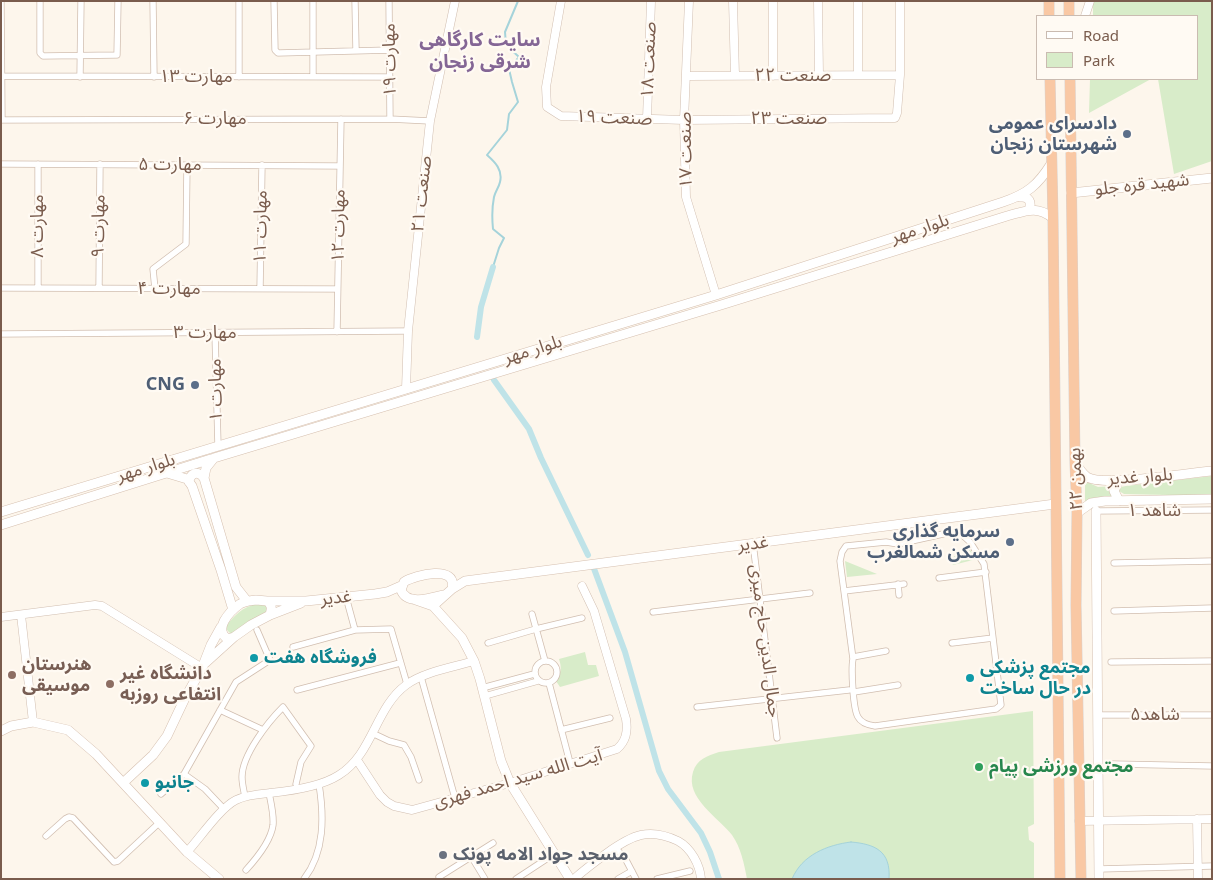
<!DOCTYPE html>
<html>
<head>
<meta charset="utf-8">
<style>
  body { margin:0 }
  #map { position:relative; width:1213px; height:880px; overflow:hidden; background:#fdf6ec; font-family:"Noto Sans",sans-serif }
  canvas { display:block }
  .frame { position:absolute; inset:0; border:2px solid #7a5c4d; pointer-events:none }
  .legend { position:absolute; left:1036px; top:15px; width:162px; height:65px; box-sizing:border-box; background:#fffaf3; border:1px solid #cabbb1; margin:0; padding:6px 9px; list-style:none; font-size:15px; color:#7a5c4d }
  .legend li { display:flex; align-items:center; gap:10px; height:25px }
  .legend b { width:25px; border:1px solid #cabbb1 }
</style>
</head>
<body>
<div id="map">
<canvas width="1213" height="880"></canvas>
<div class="frame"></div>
<ul class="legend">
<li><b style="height:6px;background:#fff"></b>Road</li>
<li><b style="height:14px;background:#d8ecc9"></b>Park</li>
</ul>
</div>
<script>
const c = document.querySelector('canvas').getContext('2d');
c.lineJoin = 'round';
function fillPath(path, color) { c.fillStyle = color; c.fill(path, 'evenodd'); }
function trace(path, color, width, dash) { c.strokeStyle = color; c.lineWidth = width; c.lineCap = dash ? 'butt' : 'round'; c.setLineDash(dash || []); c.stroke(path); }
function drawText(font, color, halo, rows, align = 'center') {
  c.font = font + ' "Noto Sans","Noto Sans Arabic",sans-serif'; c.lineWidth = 4.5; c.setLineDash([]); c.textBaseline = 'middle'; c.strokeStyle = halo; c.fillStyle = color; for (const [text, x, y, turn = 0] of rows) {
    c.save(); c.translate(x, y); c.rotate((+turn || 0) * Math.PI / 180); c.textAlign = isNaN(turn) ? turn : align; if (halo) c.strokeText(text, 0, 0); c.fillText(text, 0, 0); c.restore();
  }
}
fillPath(new Path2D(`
  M1093,1H1212V161L1174,174L1158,79H1197V16H1093Z
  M1090,79H1151L1089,113Z
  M1212,476V496L1124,494L1119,491L1121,487L1126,486Z
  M1085,481L1098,487L1113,486L1112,496L1093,498L1085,502Z
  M967,546L977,559L953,565L950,560Z
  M845,561L877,574L847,577Z
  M263,603L269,606L268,612L235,633H230L227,630V625C238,611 246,605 263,603Z
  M585,652L588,665H596L599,676L560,687L556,681C561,673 562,668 559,659Z
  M1033,711L1034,824L1028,827L1029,840L1034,843V879H747C744,863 741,848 732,835C718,817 685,798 693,772C697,759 707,756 719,752Z`), '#d8ecc9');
const water = new Path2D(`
  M851,842C875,844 891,851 889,879H792C802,855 827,845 851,842Z`);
fillPath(water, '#bfe3e8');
trace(water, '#a5d3da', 1);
trace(new Path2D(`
  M493,267L499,248L504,238L493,229C492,219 492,207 494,197C495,192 499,187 500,182C503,170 495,162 487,155L507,130L509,114L518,102L512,82L509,69L519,57L506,45L505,32L518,1`), '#a5d3da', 2);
trace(new Path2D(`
  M477,337L481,307L493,267
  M494,380L529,429L541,458L588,555
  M593,566L625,652L659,771L668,789L701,833L710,852L719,879`), '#bfe3e8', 6);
const minor = new Path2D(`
  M1,1L2,120
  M40,1V53L43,56L117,55L118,1
  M153,1L154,77
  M274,1L275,50L278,53L390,50
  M355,1L356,50
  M389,1L390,119
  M2,76L390,77
  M80,77L81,1
  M239,77V1
  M313,77V1
  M1,120L390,119L430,121
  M1,164L340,166
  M38,164V288
  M1,288L337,289
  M99,288L100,164
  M155,289L153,269L186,244L187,165
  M260,289L262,165
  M337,332L341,119
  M215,333L218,446
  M1,334L408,331
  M1096,511L1212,510
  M907,524L910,542
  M753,543L777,738
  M1114,563L1212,561
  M939,578L986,572
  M898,584L899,595
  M844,591L904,584
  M1114,611L1212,608
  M653,612L810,593
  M532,614L545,661
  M355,630L391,629L407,684
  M488,643L536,629L582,618
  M952,643L993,638L984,564L970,542L960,533L952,532L898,544L886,542L846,546L842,552L840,561L853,659C851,669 853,709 858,717C861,723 868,725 875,726L996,709L1001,705L993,638
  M293,647L355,630L346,597
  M853,657L886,651
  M535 672a11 11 0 1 1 22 0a11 11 0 1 1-22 0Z
  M1111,662L1212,661
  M421,677L455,798
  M549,683L569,759
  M482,688L534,674
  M297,690L400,663
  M854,692L898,685
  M485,696L538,681
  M697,707L849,690
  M220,710L263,730
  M1098,715H1212
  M561,730L610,718
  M372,733L389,741L404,745L411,757L419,780
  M1113,764L1212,766
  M184,774L205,789L224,809
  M161,794L184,774L236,682L270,660L257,630
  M245,797C244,791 242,784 242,777C242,755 268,722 283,707L311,746L301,762L296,784
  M46,836L65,819L69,817L73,818L114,862L118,861L160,822
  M615,847L626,860L636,879
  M471,856L485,879
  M1099,869L1212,866
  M246,870C256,859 271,841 273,825C274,815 271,803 269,793
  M439,877L493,843
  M304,879C325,852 324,816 319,784
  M516,879L554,854
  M618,879L632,871
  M657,879L690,871`);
const tertiary = new Path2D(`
  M561,1L546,87L547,107L561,116L684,120L895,118L897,113L900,75V1
  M689,1L684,120L686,197L716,295
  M733,1L735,76
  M773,1V76
  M818,1L819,76
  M858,1V75
  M1085,16L1090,1
  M687,76L900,75
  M647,119L651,1
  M406,389L408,331L430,121L455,1
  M21,615L33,722
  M1,617L95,605L102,606L202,668
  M357,760L380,795L387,802L394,806L412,810L510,783L617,749C626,741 628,732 626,719L594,611L582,586
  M1197,819L1198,879
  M1079,821L1212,819
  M187,852C200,838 220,808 236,800C246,795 259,794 270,793C290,791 322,786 339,775C373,754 375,708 406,685C423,672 454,667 474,661
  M574,879C585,869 596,861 607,853C632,835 649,827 678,841C691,848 700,865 701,879`);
const secondary = new Path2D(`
  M1071,193L1212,178
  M1020,197C1029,196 1032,202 1029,210
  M214,458L206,468L204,478L236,587L247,601
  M1075,462C1078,467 1083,474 1087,477C1103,487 1189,473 1212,471
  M167,473L187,479L192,486L221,570L233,610
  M189,482C190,473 198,470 204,478
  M1119,501L1114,491L1119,480
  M1096,511L1099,879
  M1,512L716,295L1003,202C1027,194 1038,185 1051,164
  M1077,513L1091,503L1105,501L1212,499
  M1,525L214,458L721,305L1007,216C1026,211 1036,205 1053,218
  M452,589L465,581L1055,504
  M413,599L433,606L462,638L474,661L480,679L501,761L510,783L570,879
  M256,600L267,601C272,605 272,608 270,615L251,625L234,637L228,639C212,630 230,611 240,604C245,601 250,601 256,600Z
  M267,601H306L375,594L387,592L403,585
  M433,606L452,589C458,564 415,575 404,582L401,590C407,606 431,598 443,595
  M270,615L301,603
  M203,665L234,637
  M1,731L11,726L33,722L68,730L96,754L187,852L219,879
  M123,783L153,755L167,736L185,698L202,668L211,645L221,627`);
const trunk = new Path2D(`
  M1049,1V16
  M1069,1V16
  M1050,79L1053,218L1060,879
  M1070,79L1075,462L1077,513L1076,605L1081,879`);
trace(minor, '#d1beb0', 7);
trace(tertiary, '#d1beb0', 9);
trace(secondary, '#d6c0b0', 10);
trace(trunk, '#dad1cd', 11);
trace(minor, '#fff', 5.5);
trace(tertiary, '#fff', 8);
trace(secondary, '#fff', 9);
trace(trunk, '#f9c8a4', 10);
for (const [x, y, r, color] of [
  [1127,134,5,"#5c6f8a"],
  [195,385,5,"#5c6f8a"],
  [1010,542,5,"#5c6f8a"],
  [254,658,5,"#0f9aa8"],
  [12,675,5,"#8d6e63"],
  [970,678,5,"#0f9aa8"],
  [110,684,5,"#8d6e63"],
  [979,767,5,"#2e9e5b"],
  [145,783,5,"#0f9aa8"],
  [443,855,5,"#6b7280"]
]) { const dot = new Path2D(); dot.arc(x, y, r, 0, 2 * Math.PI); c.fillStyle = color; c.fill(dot); trace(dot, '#fffaf3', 2); }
drawText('18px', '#7a5c4d', '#fffaf3', [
  ["مهارت ۱۹",390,60,-91],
  ["صنعت ۱۸",649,60,-88],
  ["صنعت ۲۲",793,76],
  ["مهارت ۱۳",196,77],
  ["صنعت ۱۹",614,118,2],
  ["مهارت ۶",215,119],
  ["صنعت ۲۳",789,119],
  ["صنعت ۱۷",686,150,-91],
  ["مهارت ۵",170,165],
  ["شهید قره جلو",1142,185,-6],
  ["صنعت ۲۱",422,194,-84],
  ["مهارت ۸",38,226,-90],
  ["مهارت ۹",99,226,-89],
  ["مهارت ۱۲",339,226,-89],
  ["مهارت ۱۱",261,227,-89],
  ["بلوار مهر",920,229,-18],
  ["مهارت ۴",169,289],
  ["مهارت ۳",205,333],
  ["بلوار مهر",533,350,-17],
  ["مهارت ۱",216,390,-91],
  ["بلوار مهر",146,468,-17],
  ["بلوار غدیر",1140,477,-4],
  ["۲۲ بهمن",1076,479,-92],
  ["شاهد ۱",1154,511],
  ["غدیر",753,544,-7],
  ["غدیر",336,598,-6],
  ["جمال الدین حاج میری",765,641,83],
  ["شاهد۵",1155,715],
  ["آیت الله سید احمد فهری",518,779,-16]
]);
drawText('bold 18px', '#4e5e75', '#fffaf3', [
  ["دادسرای عمومی",1117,124],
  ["شهرستان زنجان",1117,145],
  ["CNG",185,385],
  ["سرمایه گذاری",1000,532],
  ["مسکن شمالغرب",1000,553]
], 'right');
drawText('bold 18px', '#0d838f', '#fffaf3', [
  ["فروشگاه هفت",264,658],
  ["مجتمع پزشکی",980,668],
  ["در حال ساخت",980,689],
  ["جانبو",155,783]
], 'left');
drawText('bold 18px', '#785e54', '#fffaf3', [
  ["هنرستان",22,665],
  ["موسیقی",22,686],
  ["دانشگاه غیر",120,674],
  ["انتفاعی روزبه",120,695]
], 'left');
drawText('bold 18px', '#27864d', '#fffaf3', [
  ["مجتمع ورزشی پیام",989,767]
], 'left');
drawText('bold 18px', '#5b616d', '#fffaf3', [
  ["مسجد جواد الامه پونک",453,855]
], 'left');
drawText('bold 19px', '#846695', '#fffaf3', [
  ["سایت کارگاهی",480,41],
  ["شرقی زنجان",480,63]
]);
</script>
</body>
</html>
